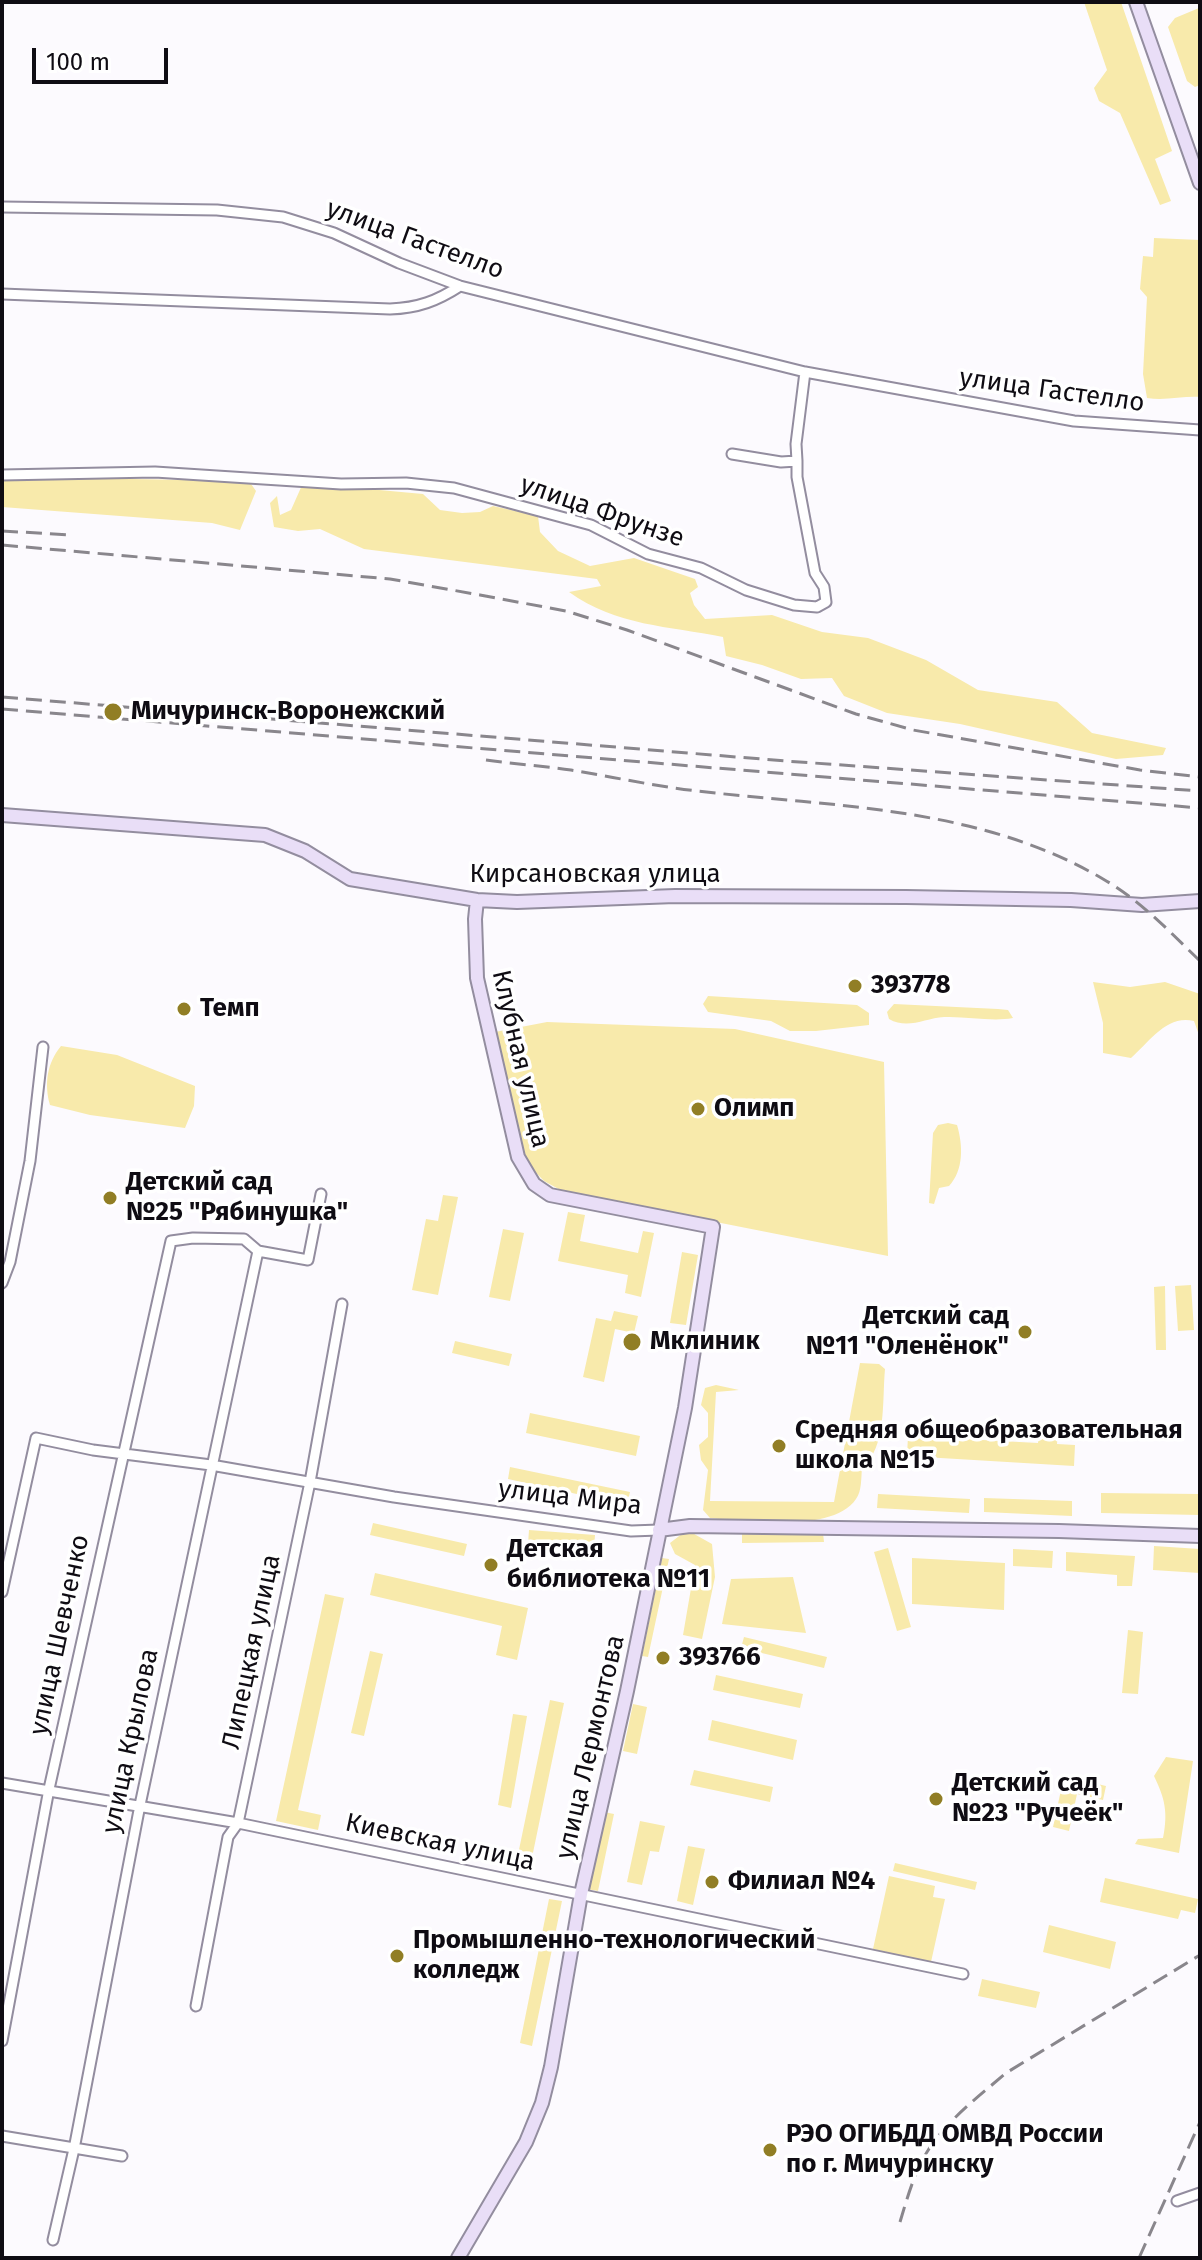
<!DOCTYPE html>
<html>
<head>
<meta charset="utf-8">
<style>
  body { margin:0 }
  #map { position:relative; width:1202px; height:2260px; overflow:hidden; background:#fcfafe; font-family:"Fira Sans",sans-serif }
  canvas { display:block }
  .frame { position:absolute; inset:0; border:4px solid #0f0c13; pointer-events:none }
  .scale { position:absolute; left:32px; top:48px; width:136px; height:36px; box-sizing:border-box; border:4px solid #0f0c13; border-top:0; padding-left:10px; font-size:24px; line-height:28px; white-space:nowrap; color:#0f0c13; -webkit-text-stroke:6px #fff; paint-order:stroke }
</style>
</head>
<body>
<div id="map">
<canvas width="1202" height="2260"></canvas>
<div class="frame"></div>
<div class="scale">100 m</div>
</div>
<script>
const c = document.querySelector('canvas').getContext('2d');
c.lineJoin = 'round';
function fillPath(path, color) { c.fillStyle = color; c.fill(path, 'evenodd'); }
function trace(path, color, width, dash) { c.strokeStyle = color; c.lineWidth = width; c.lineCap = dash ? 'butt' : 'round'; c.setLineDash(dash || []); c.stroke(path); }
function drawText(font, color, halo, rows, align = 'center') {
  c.font = font + ' "Fira Sans",sans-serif'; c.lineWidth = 7; c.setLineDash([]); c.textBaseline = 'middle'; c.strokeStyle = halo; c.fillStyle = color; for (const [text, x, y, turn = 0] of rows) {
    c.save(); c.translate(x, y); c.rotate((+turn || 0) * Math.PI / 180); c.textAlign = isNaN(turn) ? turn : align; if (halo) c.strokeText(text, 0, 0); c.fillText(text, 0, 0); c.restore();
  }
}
fillPath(new Path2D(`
  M1084,2H1121L1172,151L1155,159L1171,201L1160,205L1120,113L1099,101L1094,88L1107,70Z
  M1197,2H1200V85L1195,87L1187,81L1168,27L1175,18L1199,8Z
  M1154,238L1200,240V397C1182,396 1165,401 1147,398L1143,374L1147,297L1140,289L1143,256L1153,257Z
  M71,478L249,481L256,491L240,530L212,523L2,507V479Z
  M303,483L423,494L440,510L462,513L480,512L493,506L538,516L540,532L558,551L590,566L634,558L695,579L698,587L690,593L694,605L705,619L772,615L822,632L868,638L926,660L978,690L1057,702L1092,733L1166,748L1163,755L1116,759L960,724L887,713L844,696L832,678L801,679L762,665L726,656L723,637C669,626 616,626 569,592L601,586L597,579L364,549L320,529L298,531L274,527L270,503L277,496L280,515L291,510Z
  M1093,982L1130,987L1165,982L1200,994V1071L1199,1035L1194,1021C1167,1014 1149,1042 1131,1058L1103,1053V1023Z
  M708,996L857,1005L869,1013V1025L816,1031H790L771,1021L708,1012L703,1004Z
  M894,1004L998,1009L1008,1010L1013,1018C991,1022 967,1016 944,1017C925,1018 908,1030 889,1019L887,1012Z
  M547,1022L735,1029L884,1062L888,1256L564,1192L544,1181L521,1157L495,1032Z
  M61,1046L117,1055L195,1086L194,1106L185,1128L90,1115L50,1105C44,1084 47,1063 61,1046Z
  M948,1123L957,1125C963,1145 964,1170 949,1186L939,1188L934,1204L929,1203L933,1133L938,1125Z
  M443,1195L458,1197L438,1295L412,1290L426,1219L438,1221Z
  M568,1212L585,1215L580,1241L638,1253L643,1231L654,1233L641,1297L625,1293L628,1275L558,1261Z
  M503,1229L524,1233L510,1301L489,1297Z
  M682,1252L698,1255L686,1325L670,1323Z
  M1191,1285L1194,1330L1178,1331L1175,1286Z
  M1165,1286L1166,1350H1156L1154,1287Z
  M614,1311L638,1316L634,1333L615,1329L604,1382L583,1377L596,1318L611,1321Z
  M455,1341L512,1354L509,1366L452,1353Z
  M860,1363L879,1364L885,1369C882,1401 887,1447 862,1468C861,1478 862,1491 856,1499C833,1533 746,1522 710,1518L703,1510L708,1470L701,1460L699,1445L708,1437V1413L701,1405L705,1388L716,1385L739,1390L716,1392L710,1501L834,1502Z
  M530,1413L640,1436L636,1456L526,1433Z
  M1039,1428L1058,1429L1057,1444L1075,1445L1074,1466L907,1456L908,1436L1038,1443Z
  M510,1467L630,1492L627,1505L508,1479Z
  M1101,1493L1200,1494V1515L1101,1513Z
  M878,1494L970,1499L969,1513L877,1508Z
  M984,1498L1072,1501V1516L984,1512Z
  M373,1523L467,1544L464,1556L370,1535Z
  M529,1530L595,1535L594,1548L528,1544Z
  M687,1530L712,1544L715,1577L702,1639L683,1635L695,1565L675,1554L670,1543Z
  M823,1533L824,1542L742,1543V1534Z
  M1154,1546L1200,1549V1573L1153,1570Z
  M888,1548L911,1627L897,1631L874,1552Z
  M1013,1549L1053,1551L1052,1568L1013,1566Z
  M1066,1552L1135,1556L1132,1586H1117V1575L1066,1571Z
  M662,1558L669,1559L648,1657L642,1656Z
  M912,1558L1005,1563L1004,1610L912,1604Z
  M375,1573L528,1608L517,1660L496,1655L502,1626L370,1595Z
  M793,1577L806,1633L722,1624L731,1579Z
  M325,1594L344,1598L298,1810L321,1815L318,1830L276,1821Z
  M1128,1630L1143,1632L1138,1694L1122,1693Z
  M744,1637L827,1657L824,1668L741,1648Z
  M370,1651L383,1654L364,1736L351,1733Z
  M716,1675L803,1694L800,1708L713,1690Z
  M550,1700L564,1703L529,1872L515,1869Z
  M633,1704L647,1707L637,1754L623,1751Z
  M513,1714L527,1716L511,1808L498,1805Z
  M712,1720L797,1740L793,1760L708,1740Z
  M1166,1757L1193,1761L1179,1853L1135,1844L1138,1839L1163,1838C1168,1812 1165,1799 1154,1776Z
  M694,1770L773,1787L770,1802L690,1785Z
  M1064,1776L1106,1786L1103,1800L1077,1794L1069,1831L1053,1827Z
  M604,1812L614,1814L598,1891L587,1889Z
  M640,1821L665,1826L659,1852L650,1851L642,1885L627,1882Z
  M688,1846L705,1849L693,1905L677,1901Z
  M895,1863L977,1882L975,1890L893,1871Z
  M889,1876L935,1886L933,1897L945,1899L931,1962L873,1949Z
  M1105,1878L1198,1899L1195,1913L1181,1910L1178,1919L1100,1902Z
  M549,1899L562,1901L532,2046L520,2043Z
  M1049,1925L1116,1942L1110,1969L1043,1952Z
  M982,1979L1040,1992L1036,2008L978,1996Z`), '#f8eaab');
const street = new Path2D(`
  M2,207L217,210L283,217L334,233L399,263L460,286L805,372L1074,421L1200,430
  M2,294L390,309C418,308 437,301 460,286
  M797,461L796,444L805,372
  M2,475L155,472L341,484L406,483L454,488L591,525L648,554L701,568L746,590L794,605L817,607L826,602L824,587L815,573L797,477V461L781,462L732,454
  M2,1283L10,1262L30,1161L43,1047
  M2,1592L36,1438L93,1450L211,1465L394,1497L631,1531L659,1530
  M2,1783L238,1823L963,1974
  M196,2006L228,1837L238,1823L310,1482L342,1304
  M2,2041L49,1789L171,1241L193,1238L244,1239L258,1251L308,1260L321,1194
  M2,2136L122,2156
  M1177,2201L1200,2193
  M53,2240L74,2149L140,1805L258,1251`);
const secondary = new Path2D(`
  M1136,2L1200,183
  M2,815L265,835L305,851L350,879L477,900L517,902L675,896L906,897L1071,900L1142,905L1200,901
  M659,1530L690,1526L1059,1531L1200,1536
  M458,2258L526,2142L542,2103L551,2067L581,1894L627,1691L685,1408L713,1227L550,1195L534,1184L518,1157L477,978L475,919L477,900`);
trace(street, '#938d9f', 13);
trace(secondary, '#938d9f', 16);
trace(street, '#fff', 9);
trace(secondary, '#e9def7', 12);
trace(new Path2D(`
  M2,531L72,535
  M2,545L390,579L480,595L566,611L627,630L856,714L913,730L1140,770L1200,777
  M2,697L786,761L1200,791
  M2,709L1200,808
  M486,760C514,764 543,766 571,770C613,777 654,786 697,791C835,807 979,806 1103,879C1140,900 1169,931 1200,961
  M900,2222C907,2199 914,2173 927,2152C946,2121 978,2097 1006,2073L1200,1955
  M1139,2258L1200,2122`), '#89868c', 3, [16, 8]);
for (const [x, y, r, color] of [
  [113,712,10,"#917e25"],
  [855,986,8,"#917e25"],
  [184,1009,8,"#917e25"],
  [698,1109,8,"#917e25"],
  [110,1198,8,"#917e25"],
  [1025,1332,8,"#917e25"],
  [632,1342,10,"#917e25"],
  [779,1446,8,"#917e25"],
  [491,1565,8,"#917e25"],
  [663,1658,8,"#917e25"],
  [936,1799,8,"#917e25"],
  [712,1882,8,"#917e25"],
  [397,1956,8,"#917e25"],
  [770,2150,8,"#917e25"]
]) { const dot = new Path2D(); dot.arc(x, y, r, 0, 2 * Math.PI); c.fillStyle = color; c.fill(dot); trace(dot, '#fff', 3); }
drawText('26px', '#0f0c13', '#fff', [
  ["улица Гастелло",415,240,20],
  ["улица Гастелло",1052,391,8],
  ["улица Фрунзе",602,512,19],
  ["Кирсановская улица",595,875],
  ["Клубная улица",520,1059,77],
  ["улица Мира",570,1498,7],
  ["улица Шевченко",60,1635,-78],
  ["Липецкая улица",252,1652,-78],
  ["улица Крылова",131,1741,-78],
  ["улица Лермонтова",591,1747,-77],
  ["Киевская улица",440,1843,12]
]);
drawText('bold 26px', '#0f0c13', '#fff', [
  ["Мичуринск-Воронежский",131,712],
  ["393778",871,986],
  ["Темп",200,1009],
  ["Олимп",714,1109],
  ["Детский сад",126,1183],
  ["№25 \"Рябинушка\"",126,1213],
  ["Детский сад",1009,1317,"right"],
  ["№11 \"Оленёнок\"",1009,1347,"right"],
  ["Мклиник",650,1342],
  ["Средняя общеобразовательная",795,1431],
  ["школа №15",795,1461],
  ["Детская",507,1550],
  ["библиотека №11",507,1580],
  ["393766",679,1658],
  ["Детский сад",952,1784],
  ["№23 \"Ручеёк\"",952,1814],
  ["Филиал №4",728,1882],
  ["Промышленно-технологический",413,1941],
  ["колледж",413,1971],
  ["РЭО ОГИБДД ОМВД России",786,2135],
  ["по г. Мичуринску",786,2165]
], 'left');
</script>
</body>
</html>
